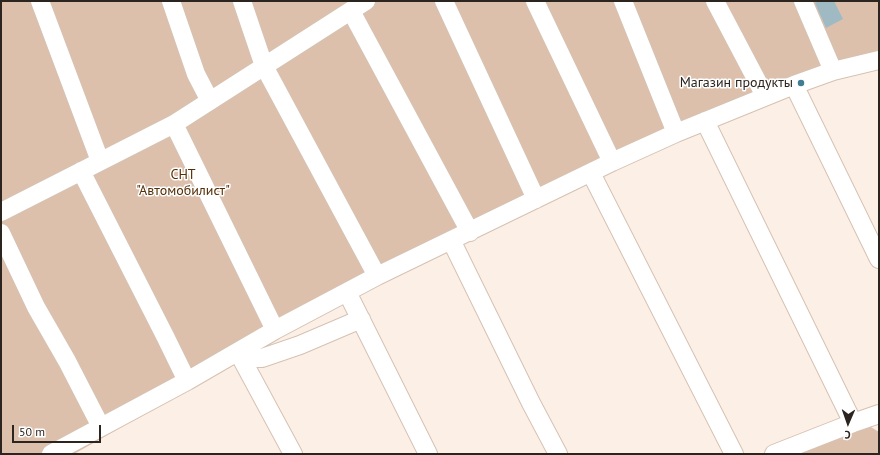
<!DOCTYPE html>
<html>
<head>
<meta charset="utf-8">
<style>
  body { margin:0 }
  #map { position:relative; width:880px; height:455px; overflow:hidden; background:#fcefe6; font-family:"PT Sans",sans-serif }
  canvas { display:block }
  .frame { position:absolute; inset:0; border:2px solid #2c241e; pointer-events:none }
  .north { position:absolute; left:828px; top:403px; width:40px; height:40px; -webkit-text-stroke:3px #fff; paint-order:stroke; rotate:182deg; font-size:11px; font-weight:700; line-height:16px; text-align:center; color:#2c241e }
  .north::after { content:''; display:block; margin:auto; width:14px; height:18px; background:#2c241e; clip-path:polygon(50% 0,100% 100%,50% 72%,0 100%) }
  .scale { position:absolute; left:12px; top:425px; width:89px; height:18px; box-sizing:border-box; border:2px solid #2c241e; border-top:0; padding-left:5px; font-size:12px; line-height:14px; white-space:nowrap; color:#2c241e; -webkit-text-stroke:3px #fff; paint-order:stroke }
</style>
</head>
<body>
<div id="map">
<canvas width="880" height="455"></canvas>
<div class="frame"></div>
<div class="north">С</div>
<div class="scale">50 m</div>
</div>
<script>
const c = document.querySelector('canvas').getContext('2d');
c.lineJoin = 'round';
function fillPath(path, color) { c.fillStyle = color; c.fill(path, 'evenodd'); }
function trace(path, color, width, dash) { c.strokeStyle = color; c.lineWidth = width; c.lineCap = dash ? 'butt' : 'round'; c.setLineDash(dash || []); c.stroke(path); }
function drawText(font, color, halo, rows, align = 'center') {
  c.font = font + ' "PT Sans",sans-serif'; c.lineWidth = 3; c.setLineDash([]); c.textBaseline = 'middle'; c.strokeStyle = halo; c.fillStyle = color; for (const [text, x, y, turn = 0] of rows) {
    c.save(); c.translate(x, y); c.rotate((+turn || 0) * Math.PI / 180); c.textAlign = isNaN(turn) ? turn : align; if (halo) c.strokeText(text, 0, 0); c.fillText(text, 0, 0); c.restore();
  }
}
fillPath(new Path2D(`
  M1,1H879V69L821,83L716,122L378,282L74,454H1Z
  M866,424L879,432V454H800L816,443Z`), '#dcc0ab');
fillPath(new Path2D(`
  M820,1H834L843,19L826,28L815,3Z`), '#a0bac4');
const minor = new Path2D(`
  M40,1L100,161
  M171,1L196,74L210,101
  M242,1L264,66L377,276
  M444,1L536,199
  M535,1L612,162
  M623,1L676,133
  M715,1L765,96
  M803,1L833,71
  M351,11L470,232
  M794,85L879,259
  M705,121L853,423
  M174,124L275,330
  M81,171L165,336L187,381
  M591,173L734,454
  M1,212L174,124L366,1
  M1,233L36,307L67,361L101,427
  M451,240L531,403L558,454
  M347,292L428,454
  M238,352L253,358H262L300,345L361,319
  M238,352L293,454
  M51,454L187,381L275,330L377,276L612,162L676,133L794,85L833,71L879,60
  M774,454L853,423L879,414`);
trace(minor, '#d6c2b2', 20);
trace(minor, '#fff', 18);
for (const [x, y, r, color] of [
  [801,83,4,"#407d93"]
]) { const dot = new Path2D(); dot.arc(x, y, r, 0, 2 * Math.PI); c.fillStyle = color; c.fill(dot); trace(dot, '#fff', 1.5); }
drawText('14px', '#2c241e', '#fff', [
  ["Магазин продукты",793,83]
], 'right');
drawText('14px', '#542e05', '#fff', [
  ["СНТ",183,175],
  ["\"Автомобилист\"",183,191]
]);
</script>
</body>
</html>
